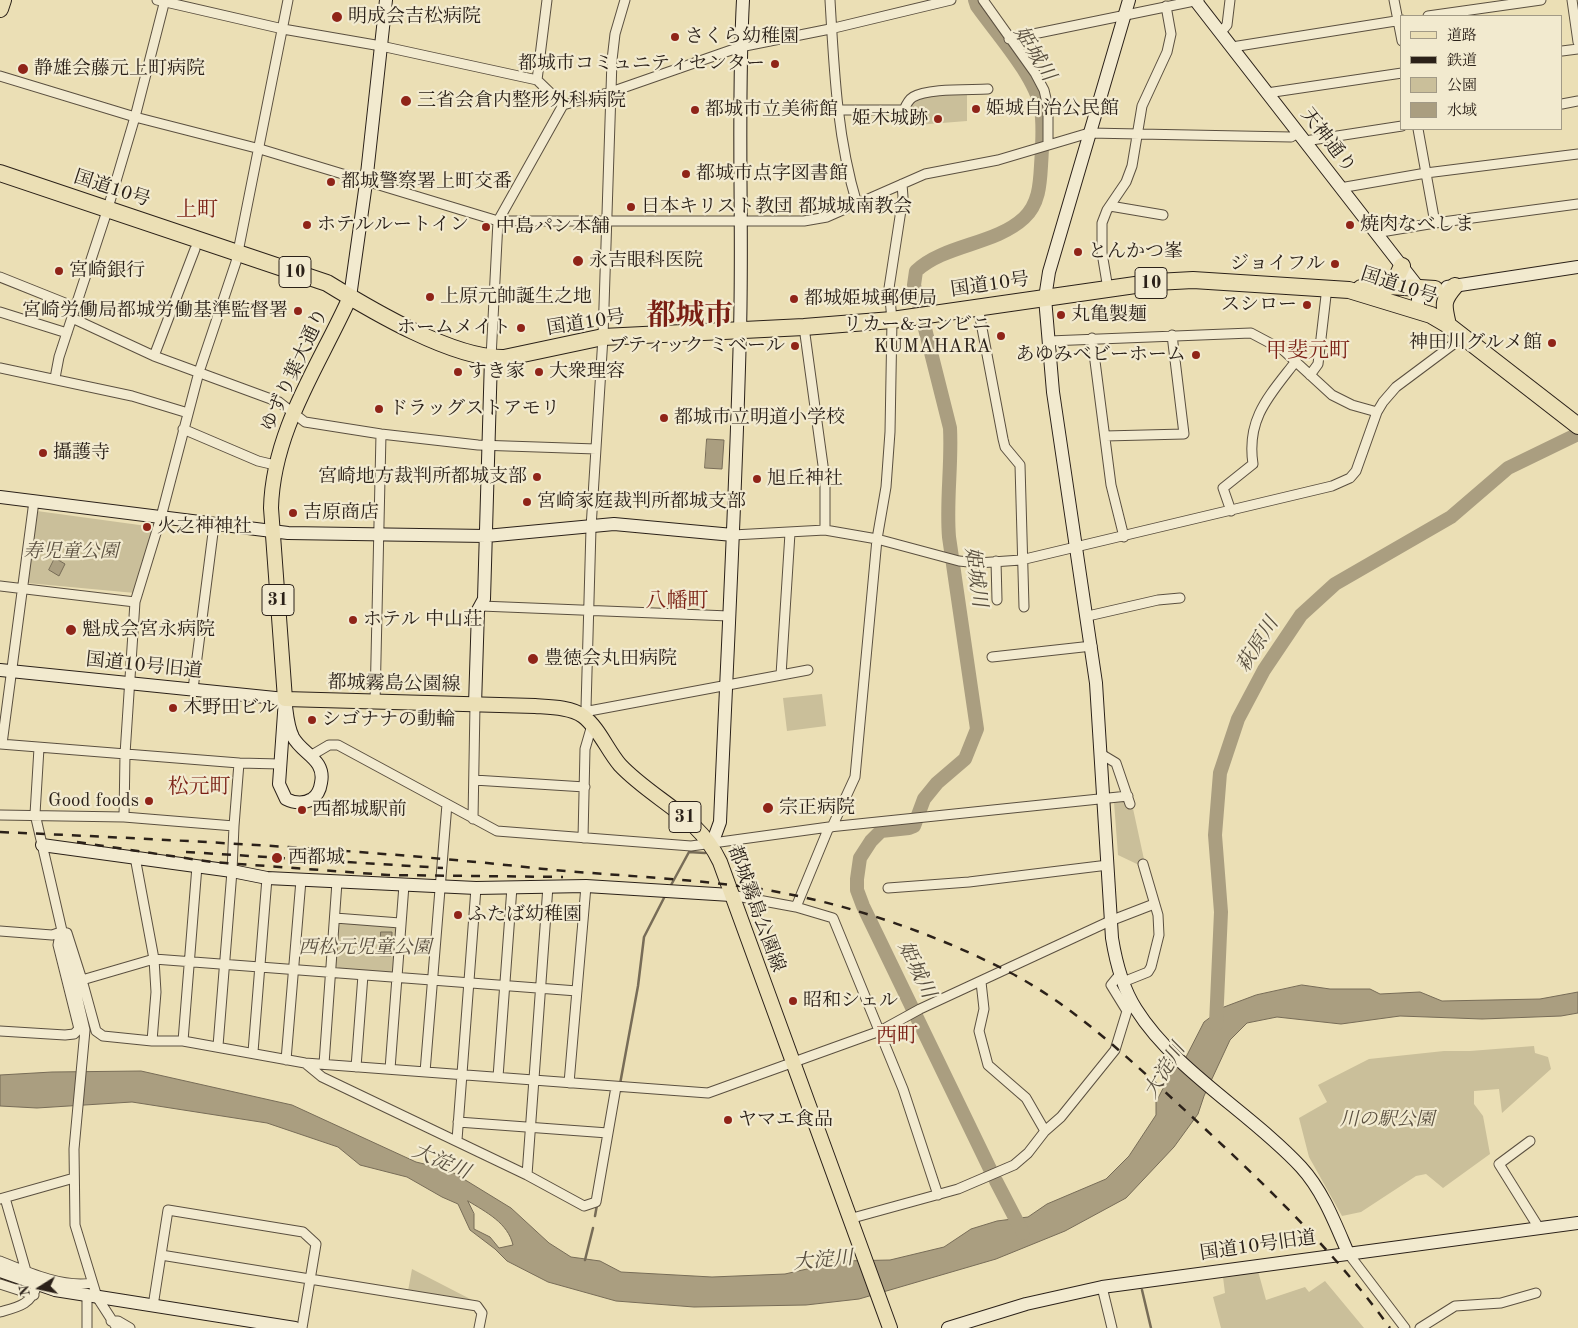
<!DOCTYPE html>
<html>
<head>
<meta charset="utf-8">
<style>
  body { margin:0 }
  #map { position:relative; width:1578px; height:1328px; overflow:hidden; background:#ebdfb5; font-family:"Old Standard TT","Noto Serif JP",serif }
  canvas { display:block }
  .legend { position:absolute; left:1400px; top:15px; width:162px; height:115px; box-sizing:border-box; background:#f2eacf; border:1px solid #a29a86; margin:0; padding:6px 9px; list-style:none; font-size:15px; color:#2b2119 }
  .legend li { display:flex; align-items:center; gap:10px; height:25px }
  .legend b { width:25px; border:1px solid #a29a86 }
  .north { position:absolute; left:15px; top:1263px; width:50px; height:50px; -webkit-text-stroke:4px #f2eacf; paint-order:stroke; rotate:260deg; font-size:14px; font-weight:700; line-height:20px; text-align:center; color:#2b2119 }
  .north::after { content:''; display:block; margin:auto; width:18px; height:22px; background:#2b2119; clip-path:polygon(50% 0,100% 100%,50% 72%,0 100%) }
</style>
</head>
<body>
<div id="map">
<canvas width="1578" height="1328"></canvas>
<ul class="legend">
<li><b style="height:6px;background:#ebdfb5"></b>道路</li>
<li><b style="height:6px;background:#2b2119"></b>鉄道</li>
<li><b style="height:14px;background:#cabf9a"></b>公園</li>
<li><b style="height:14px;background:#aa9e80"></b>水域</li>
</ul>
<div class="north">N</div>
</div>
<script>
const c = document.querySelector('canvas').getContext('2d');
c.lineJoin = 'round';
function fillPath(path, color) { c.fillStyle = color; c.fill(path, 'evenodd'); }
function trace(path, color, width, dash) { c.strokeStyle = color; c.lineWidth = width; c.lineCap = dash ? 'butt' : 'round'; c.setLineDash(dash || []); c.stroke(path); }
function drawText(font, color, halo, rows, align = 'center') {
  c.font = font + ' "Old Standard TT","Noto Serif JP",serif'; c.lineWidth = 4.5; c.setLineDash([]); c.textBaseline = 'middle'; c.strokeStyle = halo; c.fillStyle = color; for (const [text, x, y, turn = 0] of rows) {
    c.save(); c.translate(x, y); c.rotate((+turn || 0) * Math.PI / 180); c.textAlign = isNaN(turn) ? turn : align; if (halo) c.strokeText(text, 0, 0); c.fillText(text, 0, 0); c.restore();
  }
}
fillPath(new Path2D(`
  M967,92V121L904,126C909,91 937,94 967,92Z
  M37,511L154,527L135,593L27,583Z
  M822,694L826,726L787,731L783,698Z
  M1127,800L1132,804L1145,864L1139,865L1118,855L1114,802Z
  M335,918L400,923L397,978L330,973Z
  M1534,1046L1535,1053L1548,1057L1551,1069L1502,1113L1499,1089L1474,1091V1104L1483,1116L1490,1154L1443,1188L1426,1174L1416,1176L1361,1212L1342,1216L1309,1157L1299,1118L1327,1102L1318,1085L1369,1059L1444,1051H1470Z
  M412,1269L476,1302L408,1291Z
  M1258,1271L1266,1300L1305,1287L1309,1292L1325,1281L1364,1328H1221L1213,1297L1225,1293L1223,1277Z`), '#cabf9a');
const water = new Path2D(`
  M707,439L724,440L722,469L705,468Z
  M55,558L65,564L59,576L49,570Z
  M381,932H392L391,956H380Z
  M1302,985L1330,989H1370L1380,994L1420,992L1442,1001L1540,999L1578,992V1013L1561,1016L1482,1019L1400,1016L1341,1024L1277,1017L1247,1023L1230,1040L1204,1096L1198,1114L1174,1147L1126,1198L1065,1231L996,1259L859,1299L806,1305L694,1307L616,1301L548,1282L507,1261L495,1249L470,1230L458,1204L442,1197L407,1177L360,1165L338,1147L267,1123L132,1102L37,1108L0,1106V1075L52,1072L141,1071L292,1105L416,1162L449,1170L511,1208L549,1243L571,1257L600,1261L621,1272L712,1277L785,1274L842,1261L890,1260L944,1247L971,1229L997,1221L1028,1217L1047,1204L1106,1179L1129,1156L1156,1115V1102L1172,1071L1185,1059L1204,1022L1224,1007L1256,995ZM468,1201C486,1212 508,1223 513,1245L499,1248L490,1237L474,1229V1214Z`);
fillPath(water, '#aa9e80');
trace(water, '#776c57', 1);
trace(new Path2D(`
  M670,887L689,852L705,853
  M620,1084L638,986L644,937L666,894
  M595,1216L597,1205
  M585,1260L593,1228
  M1142,1290L1151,1328`), '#776c57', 2.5);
trace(new Path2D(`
  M975,0L977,6C996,33 1036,77 1041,109C1044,126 1042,148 1041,166C1040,184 1039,204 1024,218C995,245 945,244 916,271L914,285L950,428C952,464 946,501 949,537L977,729L965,759L937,783L924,799L914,826L909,828L881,831L871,841L860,858L857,879V890L863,906L990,1169
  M1216,1024L1221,912L1215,835L1220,773L1238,719L1264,670L1301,615L1335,584L1451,517L1508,468L1578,434
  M996,1181L1023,1233`), '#aa9e80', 14);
const street = new Path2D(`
  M157,0L283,29L381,46L537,80L563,105
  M830,0C834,69 837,138 857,204
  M983,0L1035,73L1044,90L1048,107V144
  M1394,0L1402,41
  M1572,0L1578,42
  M1428,16L1541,0
  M1221,32L1227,25L1230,0
  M1009,39L1199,0
  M1232,47L1402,20
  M1562,51L1578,49
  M0,76L135,117L260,149L498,221H804L827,217L925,174L998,160L1089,133L1291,137L1298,133
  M537,80L547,0
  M1267,93L1402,73
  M1562,104L1578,101
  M838,110H904C906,105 908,100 913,97C927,88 970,90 988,89
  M1418,129L1435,223
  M1305,141L1402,126
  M1340,188L1426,173L1578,154
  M1110,206L1163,215
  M1375,233L1435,223L1578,204
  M0,277L75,307
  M1108,289L1102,253V223L1107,210L1126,182L1132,166L1142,106L1167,52L1171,34L1166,6
  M978,307L1003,439L1005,447L1020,465L1024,607
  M0,312L67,333
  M72,318L154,356L279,402L305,422L381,434L478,445L596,449
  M804,327L825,480V530
  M1092,338L1111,485L1124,537
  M1049,341L1251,333L1283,350L1332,395L1352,405L1377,412
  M154,356L195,249
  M491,358L498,221L563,105L611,92L740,47L830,29L951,0
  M0,368L132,396L188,413
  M1310,375L1318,364L1327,287
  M55,378L59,357L108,208L135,117L165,0
  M183,429L258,461L275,465
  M1105,436L1184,434L1172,335
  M1231,511L1223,488L1253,464C1246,418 1270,395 1296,361
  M733,535L825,530L877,539L959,561L978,563L1021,560L1332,486L1350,478L1356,471L1377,412L1383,402L1396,387L1463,337
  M996,561L997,600
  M0,586L135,602
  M481,606L729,616
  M1088,616L1158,600L1180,598
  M992,657L1092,646
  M781,675L790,533
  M193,689L214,525
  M375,703L381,434
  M583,715L589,711L808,670
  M582,716L586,708L591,528L603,337L612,60L615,34L625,0
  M0,744L239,763L280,764
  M2,744L34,501
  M39,748L35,814L85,1030L74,1149L75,1225L97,1297L117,1328
  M1101,754L1116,763L1130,804
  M312,755L329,745H338L497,831L691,846L829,827L1128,796
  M474,780L585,787
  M0,815L124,817L234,826L239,763
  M124,817L125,754L135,602L161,517L199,372L236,262L288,0
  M473,819L475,705
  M832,827L855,777L877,539L886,487L890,432L892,320L889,288L903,197L902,184
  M583,838L585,749L592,725
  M135,857L154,959L156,992L152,1041
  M888,888L969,882L1108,865
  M731,895L796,907L833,918L903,1089L938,1195
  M796,907L829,827
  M335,918L400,923
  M0,931L52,935L61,932L67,933L82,980L96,1031L103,1036L152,1041H183L305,1063L708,1093L880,1031L920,1009L1110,921L1154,904
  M82,980L154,959L577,991
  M981,982L984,1009L979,1031L988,1065L1026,1098L1045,1131
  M1123,982L1148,972L1151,967L1159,935L1158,915L1143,864
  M0,1031L65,1035L74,1034L79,1029L58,945L60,934
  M183,1041L197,866
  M218,1046L232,871L234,826
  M253,1052L267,878
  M286,1060L301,880
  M305,1063L322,1077L527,1175L584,1206L596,1202L616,1087
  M324,1064L337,882
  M356,1067L363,975
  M390,1069L404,885
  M425,1072L447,804
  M498,1077L512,887
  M569,1083L586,886
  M458,1122L608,1133
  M457,1140L476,888
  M1530,1141L1499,1164L1539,1228
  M527,1175L548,886
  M5,1198L26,1271
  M0,1199L74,1178
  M849,1219L958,1189L1014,1165L1028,1153L1045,1131L1061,1117L1115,1050L1127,1011L1111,985L1120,974
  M1348,1253L1405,1328
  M161,1255L477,1306L482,1313L479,1328
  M0,1261C27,1272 63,1288 92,1283
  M0,1284L34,1295
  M1102,1287L1112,1328
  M153,1306L168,1210L303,1232L316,1244L302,1328
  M0,1312C18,1307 31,1305 37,1285
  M111,1321H118L130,1328
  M87,1328V1295
  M1420,1328L1455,1306L1501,1303L1536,1293`);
const secondary = new Path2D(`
  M1129,0L1049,272L1045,298L1053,392L1096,683L1112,938C1116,963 1122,987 1136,1009C1175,1071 1251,1113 1301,1167C1323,1191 1335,1223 1348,1253
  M1195,0L1418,287V310
  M1447,287L1578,267
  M350,297L366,183L386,0
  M0,497L288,533L486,536L614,524L733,535
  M0,670L285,699
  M285,699C287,711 287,725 293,737C302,754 326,759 321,783C320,790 318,795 312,799C304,804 294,803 286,799L279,784Z
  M475,705L478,610L484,599L491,358
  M712,844L720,822C727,658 736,495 740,331C743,221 737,110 743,0
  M42,845L232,871L267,878L476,888L586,886L731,895
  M0,1271L55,1290L295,1328
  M948,1328L1026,1304L1102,1287L1578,1223`);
const primary = new Path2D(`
  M350,297C319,366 273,430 271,508L285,699L535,706C549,707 571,707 583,716C599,728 607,750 620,765C654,801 698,815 720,862L890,1328`);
const highway = new Path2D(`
  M0,9L3,0
  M0,173L327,283C371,310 453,359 504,358L603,337L804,327L892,320L1156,282L1193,280L1349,290L1431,315L1448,325L1578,426
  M1389,286L1395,281L1402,266
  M1361,288L1389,286L1435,289
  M1448,325C1444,306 1441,302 1455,286`);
trace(street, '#5b5040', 11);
trace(secondary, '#2b2119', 14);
trace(primary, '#2b2119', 16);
trace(highway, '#2b2119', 18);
trace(street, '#f2eacf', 9);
trace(secondary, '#f2eacf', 12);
trace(primary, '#ebdfb5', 14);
trace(highway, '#ebdfb5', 16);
trace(new Path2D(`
  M0,832C181,840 363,849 544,869C616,876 689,878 761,889C847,903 934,933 1011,973C1073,1006 1125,1055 1176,1102C1252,1172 1329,1244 1390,1328
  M77,842L212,862L388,875L563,877
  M186,852L443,868`), '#2b2119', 2.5, [9, 9]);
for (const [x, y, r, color] of [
  [337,17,6,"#8f2418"],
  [675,37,5,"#8f2418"],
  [775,64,5,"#8f2418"],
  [23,69,6,"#8f2418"],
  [406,101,6,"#8f2418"],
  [976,109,5,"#8f2418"],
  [695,110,5,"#8f2418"],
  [938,119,5,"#8f2418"],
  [686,174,5,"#8f2418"],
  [331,182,5,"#8f2418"],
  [631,207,5,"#8f2418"],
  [307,225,5,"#8f2418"],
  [1350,225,5,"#8f2418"],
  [486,227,5,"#8f2418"],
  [1078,252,5,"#8f2418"],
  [578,261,6,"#8f2418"],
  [1335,264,5,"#8f2418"],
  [59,271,5,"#8f2418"],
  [430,297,5,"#8f2418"],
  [794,299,5,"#8f2418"],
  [1307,305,5,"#8f2418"],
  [298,311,5,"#8f2418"],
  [1061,315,5,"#8f2418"],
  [521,328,5,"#8f2418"],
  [1001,336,5,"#8f2418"],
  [1552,343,5,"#8f2418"],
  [795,346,5,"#8f2418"],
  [1196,355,5,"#8f2418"],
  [458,372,5,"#8f2418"],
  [539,372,5,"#8f2418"],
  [379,409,5,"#8f2418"],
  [664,418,5,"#8f2418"],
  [43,453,5,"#8f2418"],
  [537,477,5,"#8f2418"],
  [757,479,5,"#8f2418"],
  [527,502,5,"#8f2418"],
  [293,513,5,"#8f2418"],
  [147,527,5,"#8f2418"],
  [353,620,5,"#8f2418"],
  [71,630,6,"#8f2418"],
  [533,659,6,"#8f2418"],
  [173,708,5,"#8f2418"],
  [312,720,5,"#8f2418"],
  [149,801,5,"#8f2418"],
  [768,808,6,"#8f2418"],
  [302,810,5,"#8f2418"],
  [277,858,6,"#8f2418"],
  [458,915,5,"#8f2418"],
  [793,1001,5,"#8f2418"],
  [728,1120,5,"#8f2418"]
]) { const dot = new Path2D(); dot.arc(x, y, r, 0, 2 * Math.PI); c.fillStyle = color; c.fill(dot); trace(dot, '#f2eacf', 2); }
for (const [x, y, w] of [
  [295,272,32],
  [1151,283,32],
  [278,600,32],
  [685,817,32]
]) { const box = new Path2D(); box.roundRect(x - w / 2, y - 15.5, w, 31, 4); c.fillStyle = '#f2eacf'; c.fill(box); trace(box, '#2b2119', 1); }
drawText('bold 18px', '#2b2119', null, [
  ["10",295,272],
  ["10",1151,283],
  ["31",278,600],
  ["31",685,817]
]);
drawText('19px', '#2b2119', '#f2eacf', [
  ["明成会吉松病院",348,17],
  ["さくら幼稚園",685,37],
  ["都城市コミュニティセンター",765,64,"right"],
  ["静雄会藤元上町病院",34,69],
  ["三省会倉内整形外科病院",417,101],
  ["姫城自治公民館",986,109],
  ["都城市立美術館",705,110],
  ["姫木城跡",928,119,"right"],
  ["都城市点字図書館",696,174],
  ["都城警察署上町交番",341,182],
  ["日本キリスト教団 都城城南教会",641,207],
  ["ホテルルートイン",317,225],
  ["焼肉なべしま",1360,225],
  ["中島パン本舗",496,227],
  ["とんかつ峯",1088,252],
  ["永吉眼科医院",589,261],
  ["ジョイフル",1325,264,"right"],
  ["宮崎銀行",69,271],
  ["上原元帥誕生之地",440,297],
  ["都城姫城郵便局",804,299],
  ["スシロー",1297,305,"right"],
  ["宮崎労働局都城労働基準監督署",288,311,"right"],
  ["丸亀製麺",1071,315],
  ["リカー&コンビニ",991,325,"right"],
  ["KUMAHARA",991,347,"right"],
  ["ホームメイト",511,328,"right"],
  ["神田川グルメ館",1542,343,"right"],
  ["ブティック ミベール",785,346,"right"],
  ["あゆみベビーホーム",1186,355,"right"],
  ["すき家",468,372],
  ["大衆理容",549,372],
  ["ドラッグストアモリ",389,409],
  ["都城市立明道小学校",674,418],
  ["攝護寺",53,453],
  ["宮崎地方裁判所都城支部",527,477,"right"],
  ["旭丘神社",767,479],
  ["宮崎家庭裁判所都城支部",537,502],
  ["吉原商店",303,513],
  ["火之神神社",157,527],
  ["ホテル 中山荘",363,620],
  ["魁成会宮永病院",82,630],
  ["豊徳会丸田病院",544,659],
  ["木野田ビル",183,708],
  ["シゴナナの動輪",322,720],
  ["Good foods",139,801,"right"],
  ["宗正病院",779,808],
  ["西都城駅前",312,810],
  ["西都城",288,858],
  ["ふたば幼稚園",468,915],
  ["昭和シェル",803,1001],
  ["ヤマエ食品",738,1120]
], 'left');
drawText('19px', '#2b2119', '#f2eacf', [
  ["天神通り",1328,141,52],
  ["国道10号",112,189,18],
  ["国道10号",990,285,-8],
  ["国道10号",1399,286,18],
  ["国道10号",586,323,-9],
  ["ゆずり葉大通り",295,370,-65],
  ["国道10号旧道",144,666,6],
  ["都城霧島公園線",394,684,1],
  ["都城霧島公園線",756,909,70],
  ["国道10号旧道",1258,1246,-8]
]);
drawText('italic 19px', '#5b5040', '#f2eacf', [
  ["寿児童公園",71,552],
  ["西松元児童公園",365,948],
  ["川の駅公園",1387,1120]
]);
drawText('italic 20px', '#574d3d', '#f2eacf', [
  ["姫城川",1034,54,58],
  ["姫城川",975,577,82],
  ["萩原川",1258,645,-58],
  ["姫城川",916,970,64],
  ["大淀川",1165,1071,-59],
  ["大淀川",441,1162,23],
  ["大淀川",823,1261,-5]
]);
drawText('21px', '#7a1f14', '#f2eacf', [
  ["上町",197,210],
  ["甲斐元町",1308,351],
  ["八幡町",677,601],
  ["松元町",199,787],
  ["西町",897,1036]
]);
drawText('bold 29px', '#7a1f14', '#f2eacf', [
  ["都城市",690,316]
]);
</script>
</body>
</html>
